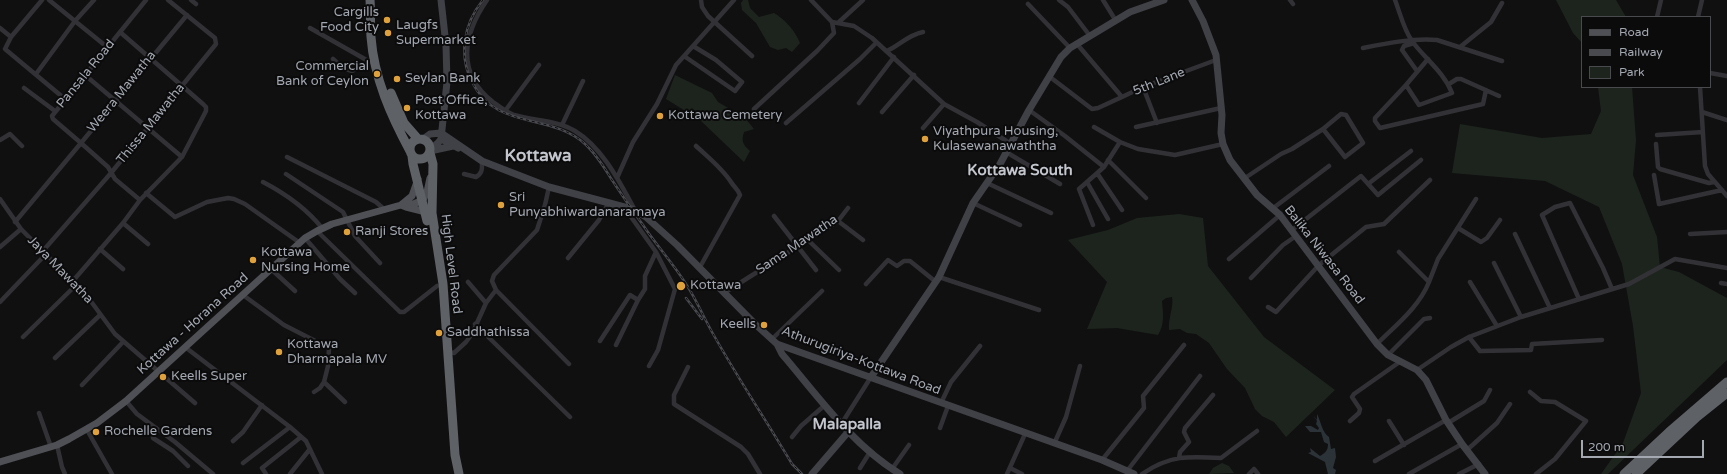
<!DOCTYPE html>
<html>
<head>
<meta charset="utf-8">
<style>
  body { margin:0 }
  #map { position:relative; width:1727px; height:474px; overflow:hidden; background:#101011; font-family:"Varela Round",sans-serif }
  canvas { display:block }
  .legend { position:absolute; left:1581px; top:16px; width:130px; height:72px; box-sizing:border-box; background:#0b0b0c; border:1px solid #484a4e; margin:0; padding:5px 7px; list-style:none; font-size:12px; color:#a3a8b1 }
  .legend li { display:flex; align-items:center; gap:8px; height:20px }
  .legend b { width:20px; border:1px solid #484a4e }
  .scale { position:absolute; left:1581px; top:440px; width:123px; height:18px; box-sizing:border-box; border:2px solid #a3a8b1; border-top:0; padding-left:5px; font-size:12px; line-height:14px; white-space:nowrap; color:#a3a8b1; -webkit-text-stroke:3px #0b0b0c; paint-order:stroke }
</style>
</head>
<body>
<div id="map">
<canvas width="1727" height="474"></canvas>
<ul class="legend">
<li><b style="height:5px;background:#4e5055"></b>Road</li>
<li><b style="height:5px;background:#494a4f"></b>Railway</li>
<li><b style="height:11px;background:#1d241d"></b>Park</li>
</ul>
<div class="scale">200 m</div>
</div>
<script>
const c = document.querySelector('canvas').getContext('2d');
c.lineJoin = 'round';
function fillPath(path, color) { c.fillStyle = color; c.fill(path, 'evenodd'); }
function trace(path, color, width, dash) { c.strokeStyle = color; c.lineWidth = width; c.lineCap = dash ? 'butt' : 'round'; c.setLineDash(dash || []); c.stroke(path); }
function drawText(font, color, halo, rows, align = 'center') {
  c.font = font + ' "Varela Round",sans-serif'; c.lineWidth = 4; c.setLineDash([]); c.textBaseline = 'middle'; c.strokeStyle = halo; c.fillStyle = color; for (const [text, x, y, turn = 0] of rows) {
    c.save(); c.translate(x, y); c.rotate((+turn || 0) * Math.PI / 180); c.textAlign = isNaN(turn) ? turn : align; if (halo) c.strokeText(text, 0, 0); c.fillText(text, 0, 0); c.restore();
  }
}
fillPath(new Path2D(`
  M743,0H748L750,8L759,17L774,13C786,20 795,31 800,43L792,52L786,48L778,50L770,47L756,23L742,10L741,3Z
  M1556,0H1616L1626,17H1582V43L1573,33Z
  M675,75L712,93L718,102L745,118L754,129L744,132C741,141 743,145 750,151L744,162L700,120L666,99Z
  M1598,87H1632L1636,140L1633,175L1657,237L1660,267L1679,272L1727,298V360L1608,474H1601L1623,443L1641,393L1633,326L1622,264L1599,207L1545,181L1452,173L1460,124L1542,138L1591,134L1601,111Z
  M1179,214L1203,218L1208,266L1264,337L1335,390L1286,437L1274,422L1262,416L1255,409L1245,388L1227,369L1209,343L1196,334L1187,333L1180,329L1169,330C1168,319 1174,306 1172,297L1166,298L1162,301C1163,313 1165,324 1158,335L1117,328L1087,329L1107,282L1068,240L1108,230L1137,218Z
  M1222,463L1229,466L1234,473L1209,474L1213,468Z`), '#1d241d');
fillPath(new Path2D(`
  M1317,414C1321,422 1322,432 1329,437L1331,449L1335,448L1336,457L1333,468L1336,470L1335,474H1328L1325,462L1308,453L1311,452L1310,448L1320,456C1325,453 1328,451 1328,444L1324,442L1321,432H1310L1305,426H1311L1318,430L1319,428L1316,424L1317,421L1313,415L1317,420Z`), '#2b3338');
trace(new Path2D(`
  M42,0L11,37L5,49L65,99
  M49,0L107,47
  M191,0L196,4
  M487,0C463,35 456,73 493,102C500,107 506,112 514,115C534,121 557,120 575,131C603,148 620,183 635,210
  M701,0L702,7L708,16L752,56
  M811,0L832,22L854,26L872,38L944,104L977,122L1011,144
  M1059,0L1068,7L1090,36
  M1103,0L1116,21
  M1290,0L1293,4
  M1395,0C1400,13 1404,30 1412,41C1425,59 1444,72 1452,93L1419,105L1406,85L1428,59
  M1028,4L1070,48
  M1657,17L1661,0
  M1698,17L1702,0
  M839,22L863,0
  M0,28L11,37
  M310,28L370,62L375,60
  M1414,43L1404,46L1402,50L1417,71
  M1077,44L1122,97L1143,87L1216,60
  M1460,47L1491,22L1502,3
  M1363,48C1388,43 1413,38 1437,40L1502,61
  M887,51C900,45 908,35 923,32
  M684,56L735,91L742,82L716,60L693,46
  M333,59L343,68L352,71L370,62
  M1710,73L1727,76
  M36,74L75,21L94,0
  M85,75L182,157
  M1050,77L1092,109L1098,108L1122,97
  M1449,84L1457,79H1461L1499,96
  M1406,85L1375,118V121L1380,128L1483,104L1486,90
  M1143,87L1157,123
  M1700,87L1705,166L1708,174L1727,196
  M24,88L55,111
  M859,103L894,57
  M754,109L817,51L834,33L832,22
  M1029,110L1065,136L1104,167
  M505,111L539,65
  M882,112L914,75
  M1702,112L1727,120
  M786,123L860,59L876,43
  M562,125L583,81
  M1094,127L1120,142
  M1136,127L1221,108
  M923,128L944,104
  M1657,135L1703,132
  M0,140L10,134L22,146
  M1656,144L1658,167L1660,169L1709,183L1714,182
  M696,146C709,158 722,168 731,182C734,187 738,189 740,195L700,267
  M1006,152L1060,184
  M287,157L376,202L385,210
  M1108,160L1146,198
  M1097,173L1122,210
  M286,174L343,212L355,236L380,263
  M464,174L476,177C483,173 482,168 482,161
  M1654,175L1659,204L1722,190
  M617,178L633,142L657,104L676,65L734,0
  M1245,178L1281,154L1292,149L1323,129L1341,114L1346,115L1363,143L1345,157L1323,129
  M263,182C286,194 306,208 322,228
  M1087,182L1108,219
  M987,183L1051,213
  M1368,184L1411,151
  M146,193L175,217L207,202L228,198L234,199L245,204L300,243
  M0,199L21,229L87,296L115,334L195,403
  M140,200L115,179L108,167L81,143L187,15
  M973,203L1020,225
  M1272,209L1329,166
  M774,216L816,270
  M838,221L863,240
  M15,222L81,143L53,119L52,116L146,0
  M123,223L148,244
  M1093,225L1079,189L1104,167L1120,142L1138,149L1175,155L1223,144
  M1458,228L1481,242L1487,238L1500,220
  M1292,230L1361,176L1378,195L1421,160
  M317,231L400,312H404L437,286
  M1515,234L1550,308
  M1690,234L1727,232
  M305,238L340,279L355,293
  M809,241L839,270
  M0,247L21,229
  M100,249L123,269
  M42,252L111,173L216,44L215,38L168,0
  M568,258L599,220L609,202
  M1229,259L1280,215
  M1494,263L1521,317
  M271,269L295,291
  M939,277L1039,310
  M1251,278L1283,245L1296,236
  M72,282L123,223L140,200L182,157L206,111V107L203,104L120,32
  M468,282L486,303
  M1429,282L1438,259L1476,199
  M1470,282L1497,326
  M1721,283L1727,284
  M866,284L888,260L897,266L904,261H910L936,282
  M496,290L492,281L494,275L537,230L545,205L549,187
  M724,293L838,221L848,208
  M243,295L284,325L329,348L328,366L324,382L345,402
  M1579,299L1542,215L1555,207L1570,203L1603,268L1612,289
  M0,302L45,255
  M1268,307L1276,312L1319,265L1366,227L1384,224L1430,180
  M475,324L570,417
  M23,337L75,286
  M1469,337L1480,351L1531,350L1532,344L1602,340
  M771,340L822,291
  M600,341L630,295L638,300L645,289V276L656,252L624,207
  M1377,344C1396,325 1419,307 1429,282L1399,252
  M616,345L638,300
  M185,347L290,427L306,441L322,474
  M448,352L454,353L466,342L472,334L486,303L496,290L569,364
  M1388,355L1424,319L1430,318
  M55,358L100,315
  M649,366L658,350L675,289L656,252
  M688,367L674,395V404L741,447L748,454L760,474
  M1417,370L1451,347L1469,337L1521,317L1629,284L1675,259L1727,268
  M82,385L123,342
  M314,392L320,388L324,382
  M1530,392L1541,401L1555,402L1586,421L1555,459L1536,474
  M126,401L137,414L175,442L213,474
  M941,403L951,382L980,346
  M39,413L51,447
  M1350,421L1359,413L1360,409L1352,397L1354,394L1401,361
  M1389,421L1404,445
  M842,423L871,377
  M1448,423L1484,401L1490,390
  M156,428L153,433V438L173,451L188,466
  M940,428L948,406
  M87,430L112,474
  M792,437L801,426L825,405
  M233,441L243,432L262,405
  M1054,444L1066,417L1080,366
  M57,445L62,467L65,474
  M1467,450L1497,423L1510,404
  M1179,458L1180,452L1189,442L1184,432L1185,428L1213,395
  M1102,460L1144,408L1143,396L1184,345
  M1375,461L1446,420
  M243,463L290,427
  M860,468L870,452
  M1010,468L1022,474
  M892,469L909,445
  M1127,471L1200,376
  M266,474L262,468L301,437
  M290,474L310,449
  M1007,474L1025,434
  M1142,474C1170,455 1188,456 1221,458L1257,431
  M1249,474L1254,469L1258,474
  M1409,474L1462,444
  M1459,474L1479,464`), '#323236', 4.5);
trace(new Path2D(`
  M1192,0L1203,21L1216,55L1222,115L1221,133L1223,144L1230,160L1257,195L1280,215L1377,344L1388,355L1417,370L1426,380L1446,420L1462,444L1485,474
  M423,139L430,134L441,133L482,161L549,187L632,209L646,217L677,245L755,324L777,344L1102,460L1134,474
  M441,139L458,148
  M431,149L438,143L441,139L447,82L446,45L441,0
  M430,151L453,146
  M777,344L782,354C818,396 852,445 900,474
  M871,377L939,277L973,203L1000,164L1029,110L1061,57L1070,48L1130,12L1164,0
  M812,474L849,431`), '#404146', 7);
trace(new Path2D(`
  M401,205L406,207L423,200L427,192L430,178
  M406,207L426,212
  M0,462L57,445L69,439L97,423L126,401L305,238L317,231L332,224L401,205L412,196L418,179`), '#4e5055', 7);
trace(new Path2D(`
  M370,0C371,12 370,25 371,37C374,78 391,116 410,151
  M391,93L404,123L418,139
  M410 149a10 10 0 1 1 20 0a10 10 0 1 1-20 0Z
  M430,153L433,164L432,213L443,284L455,455L459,474
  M412,156L413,164L427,221
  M1624,474L1669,432L1727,382
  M1636,474L1697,417L1727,393`), '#5e6166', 9);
const rail = new Path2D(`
  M483,0C464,23 458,55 472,82C496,131 550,112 585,144C596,154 604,167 612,180C622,195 632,210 643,225C656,245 673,263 686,284C696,299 703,316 712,332C737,377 766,420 792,464L802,474
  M686,298L702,319`);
trace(rail, '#494a4f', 2.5);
trace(rail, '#0b0b0c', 1, [3]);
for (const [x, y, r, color] of [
  [387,20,4,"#dfa13b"],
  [388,33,4,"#dfa13b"],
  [377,74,4,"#dfa13b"],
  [397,79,4,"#dfa13b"],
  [407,108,4,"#dfa13b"],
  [660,116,4,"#dfa13b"],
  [925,139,4,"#dfa13b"],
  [501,205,4,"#dfa13b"],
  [347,232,4,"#dfa13b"],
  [253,260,4,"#dfa13b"],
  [681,286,5,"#dfa13b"],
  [764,325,4,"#dfa13b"],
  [439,333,4,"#dfa13b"],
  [279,352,4,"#dfa13b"],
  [163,377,4,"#dfa13b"],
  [96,432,4,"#dfa13b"]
]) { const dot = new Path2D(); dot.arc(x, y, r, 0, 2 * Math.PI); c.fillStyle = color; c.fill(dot); trace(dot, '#0b0b0c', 1.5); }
drawText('13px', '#a3a8b1', '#0b0b0c', [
  ["Cargills",379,13,"right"],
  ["Food City",379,28,"right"],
  ["Laugfs",396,26],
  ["Supermarket",396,41],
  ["Commercial",369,67,"right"],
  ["Bank of Ceylon",369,82,"right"],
  ["Seylan Bank",405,79],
  ["Post Office,",415,101],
  ["Kottawa",415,116],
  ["Kottawa Cemetery",668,116],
  ["Viyathpura Housing,",933,132],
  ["Kulasewanawaththa",933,147],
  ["Sri",509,198],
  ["Punyabhiwardanaramaya",509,213],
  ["Ranji Stores",355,232],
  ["Kottawa",261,253],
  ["Nursing Home",261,268],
  ["Kottawa",690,286],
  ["Keells",756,325,"right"],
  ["Saddhathissa",447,333],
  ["Kottawa",287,345],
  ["Dharmapala MV",287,360],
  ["Keells Super",171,377],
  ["Rochelle Gardens",104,432]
], 'left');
drawText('13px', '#a3a8b1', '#0b0b0c', [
  ["Pansala Road",86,74,-51],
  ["5th Lane",1159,82,-22],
  ["Weera Mawatha",122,92,-51],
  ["Thissa Mawatha",151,124,-51],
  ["Sama Mawatha",797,245,-34],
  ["Balika Niwasa Road",1324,255,52],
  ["High Level Road",451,264,83],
  ["Jaya Mawatha",60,270,46],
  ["Kottawa - Horana Road",193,324,-42],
  ["Athurugiriya-Kottawa Road",861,361,21]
]);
drawText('bold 15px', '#c3c6cd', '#0b0b0c', [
  ["Kottawa South",1020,171],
  ["Malapalla",847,425]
]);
drawText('bold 17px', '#c3c6cd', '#0b0b0c', [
  ["Kottawa",538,157]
]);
</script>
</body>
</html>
